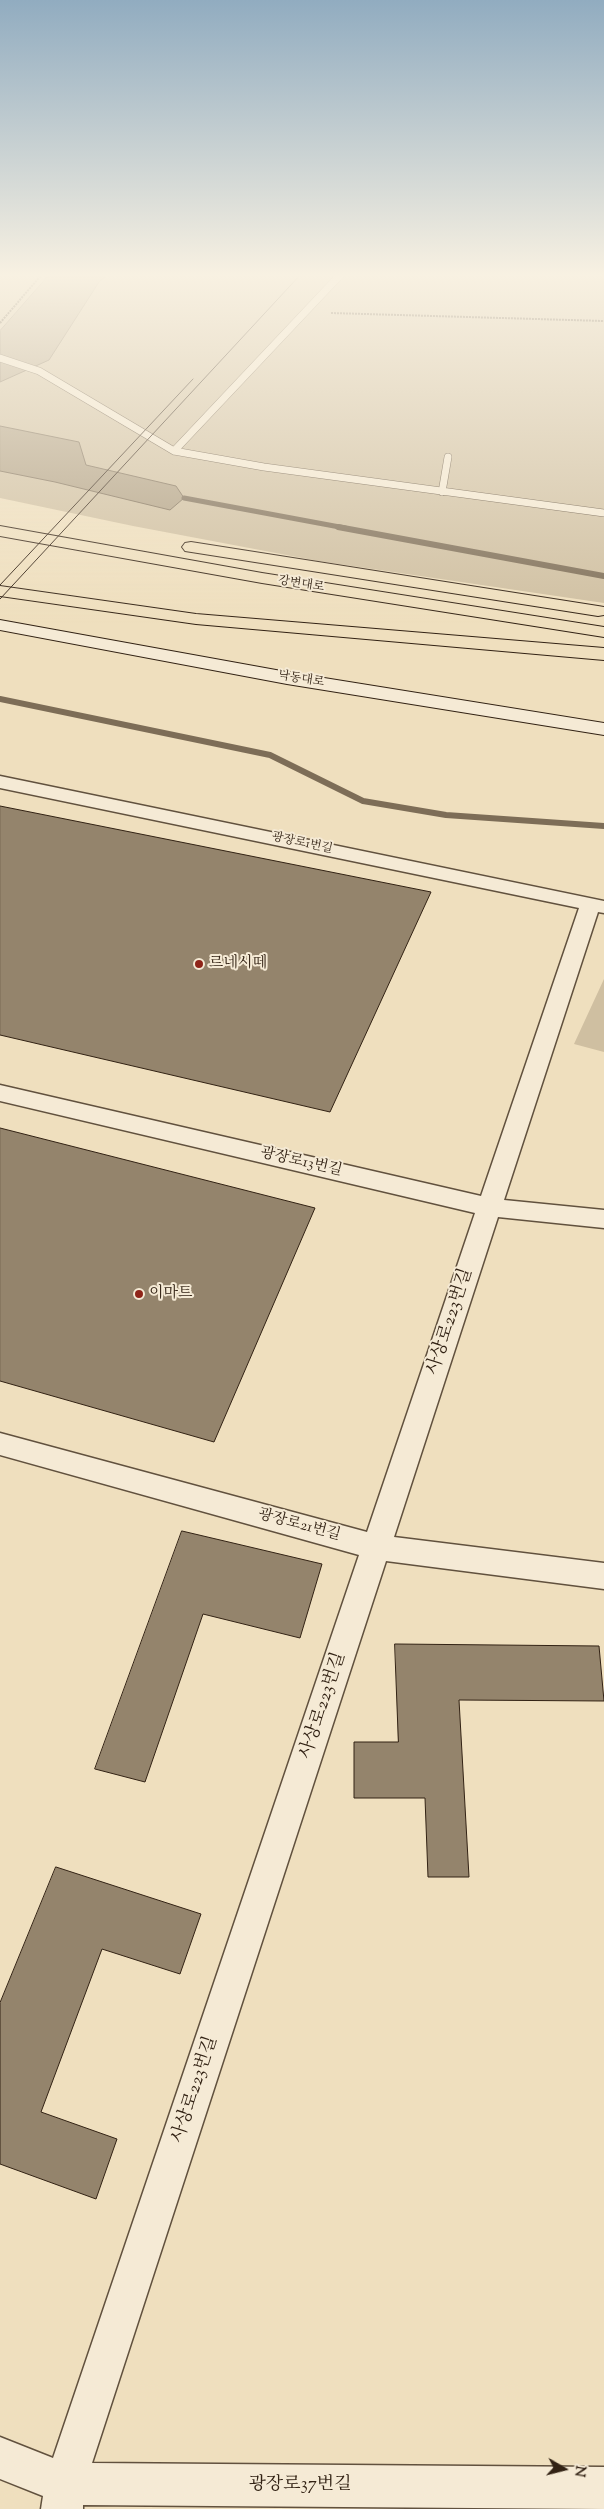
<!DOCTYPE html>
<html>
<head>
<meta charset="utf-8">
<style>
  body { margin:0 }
  #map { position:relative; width:604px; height:2509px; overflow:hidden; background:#efdfbe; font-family:"Sorts Mill Goudy",serif }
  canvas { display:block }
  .north { position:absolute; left:539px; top:2444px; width:50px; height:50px; -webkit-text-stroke:4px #f5ead5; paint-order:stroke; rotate:98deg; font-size:14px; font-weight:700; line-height:20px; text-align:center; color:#322214 }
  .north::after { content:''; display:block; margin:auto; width:18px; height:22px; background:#322214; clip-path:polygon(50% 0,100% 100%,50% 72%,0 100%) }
</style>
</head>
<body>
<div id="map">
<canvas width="604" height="2509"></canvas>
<div class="north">N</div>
</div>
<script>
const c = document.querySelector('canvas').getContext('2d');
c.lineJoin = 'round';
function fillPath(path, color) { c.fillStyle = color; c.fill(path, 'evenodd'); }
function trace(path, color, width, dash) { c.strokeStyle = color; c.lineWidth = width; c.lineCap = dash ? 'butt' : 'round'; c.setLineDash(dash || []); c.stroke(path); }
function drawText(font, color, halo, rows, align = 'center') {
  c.font = font + ' "Sorts Mill Goudy","Noto Serif KR",serif'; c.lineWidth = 4; c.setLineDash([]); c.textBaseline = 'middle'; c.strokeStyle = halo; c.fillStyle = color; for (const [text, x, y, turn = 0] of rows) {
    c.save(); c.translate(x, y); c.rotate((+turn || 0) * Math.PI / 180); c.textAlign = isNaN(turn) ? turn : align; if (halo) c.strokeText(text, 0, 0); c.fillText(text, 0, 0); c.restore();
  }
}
fillPath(new Path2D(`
  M0,273H604V603L318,561L133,526L0,498Z
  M604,979V1052L574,1044Z`), '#cfbfa1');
const water = new Path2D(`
  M51,273H109L99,282L49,360L0,382V331Z
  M0,426L79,442L86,465L176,486L184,498L170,510L55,482L0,471Z`);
fillPath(water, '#af9f84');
trace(water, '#7d6d57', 1);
trace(new Path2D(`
  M184,498L345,528`), '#7d6d57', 5);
trace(new Path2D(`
  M338,527L604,576
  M0,699L270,755L363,801L446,815L604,826`), '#7d6d57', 6);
const building = new Path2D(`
  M0,806L431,892L330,1112L0,1035Z
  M0,1128L315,1208L214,1442L0,1381Z
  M182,1531L322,1564L300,1638L203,1614L145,1782L95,1769Z
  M395,1644L599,1646L604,1701L459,1700L469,1877H428L425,1798H354V1742H398Z
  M56,1867L201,1914L180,1974L102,1949L41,2112L117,2139L96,2199L0,2164V2003Z`);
fillPath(building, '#94846c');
trace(building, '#322214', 1);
const lane = new Path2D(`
  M0,358L39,371L174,451L264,467L604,513
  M174,451L342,273
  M442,492L448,457`);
const street = new Path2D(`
  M0,776L604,901V913L598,912L504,1200L604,1210V1228L498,1217L394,1537L604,1563V1589L386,1561L92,2463L604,2467V2509L83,2505V2509H41L43,2496L0,2479V2437L53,2458L359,1555L0,1455V1433L367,1532L475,1213L0,1101V1085L481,1196L579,908L0,788Z`);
const secondary = new Path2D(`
  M0,620L287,672L604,723V735L287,684L0,630Z`);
const highway = new Path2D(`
  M0,526L262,573L604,627V637L262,583L0,536Z
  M191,542L598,606L604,607V615L598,616L185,551L182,547L185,543Z
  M0,586L196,614L604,648V660L196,624L0,596Z`);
trace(lane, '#61513e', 8);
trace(street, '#61513e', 3);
trace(secondary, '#322214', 2);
trace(highway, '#322214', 2);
trace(new Path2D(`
  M331,313L604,321
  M0,323L43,273`), '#322214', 2, [2, 1]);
trace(lane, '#f5ead5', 7);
fillPath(street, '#f5ead5');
fillPath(secondary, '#f5ead5');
fillPath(highway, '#efdfbe');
trace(new Path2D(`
  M0,585L193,379
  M0,599L302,273`), '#322214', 1);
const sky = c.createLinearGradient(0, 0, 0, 625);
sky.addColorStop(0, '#91acc0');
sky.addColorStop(0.44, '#f8f1e2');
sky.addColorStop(1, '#f8f1e200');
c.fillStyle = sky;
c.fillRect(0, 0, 604, 625);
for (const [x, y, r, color] of [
  [199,964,5,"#8f2418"],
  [139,1294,5,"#8f2418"]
]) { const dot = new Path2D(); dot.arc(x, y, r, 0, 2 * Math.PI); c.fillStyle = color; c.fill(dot); trace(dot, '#f5ead5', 2); }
drawText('12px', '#322214', '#f5ead5', [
  ["강변대로",301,585,9],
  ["낙동대로",301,680,9],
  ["광장로1번길",302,844,12]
]);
drawText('15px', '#322214', '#f5ead5', [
  ["르네시떼",209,964],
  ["이마트",149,1294]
], 'left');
drawText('15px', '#322214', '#f5ead5', [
  ["광장로13번길",301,1163,13],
  ["광장로21번길",299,1526,15]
]);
drawText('18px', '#322214', '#f5ead5', [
  ["사상로223번길",451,1322,-72],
  ["사상로223번길",324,1706,-72],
  ["사상로223번길",196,2090,-72],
  ["광장로37번길",300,2486]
]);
</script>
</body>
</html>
